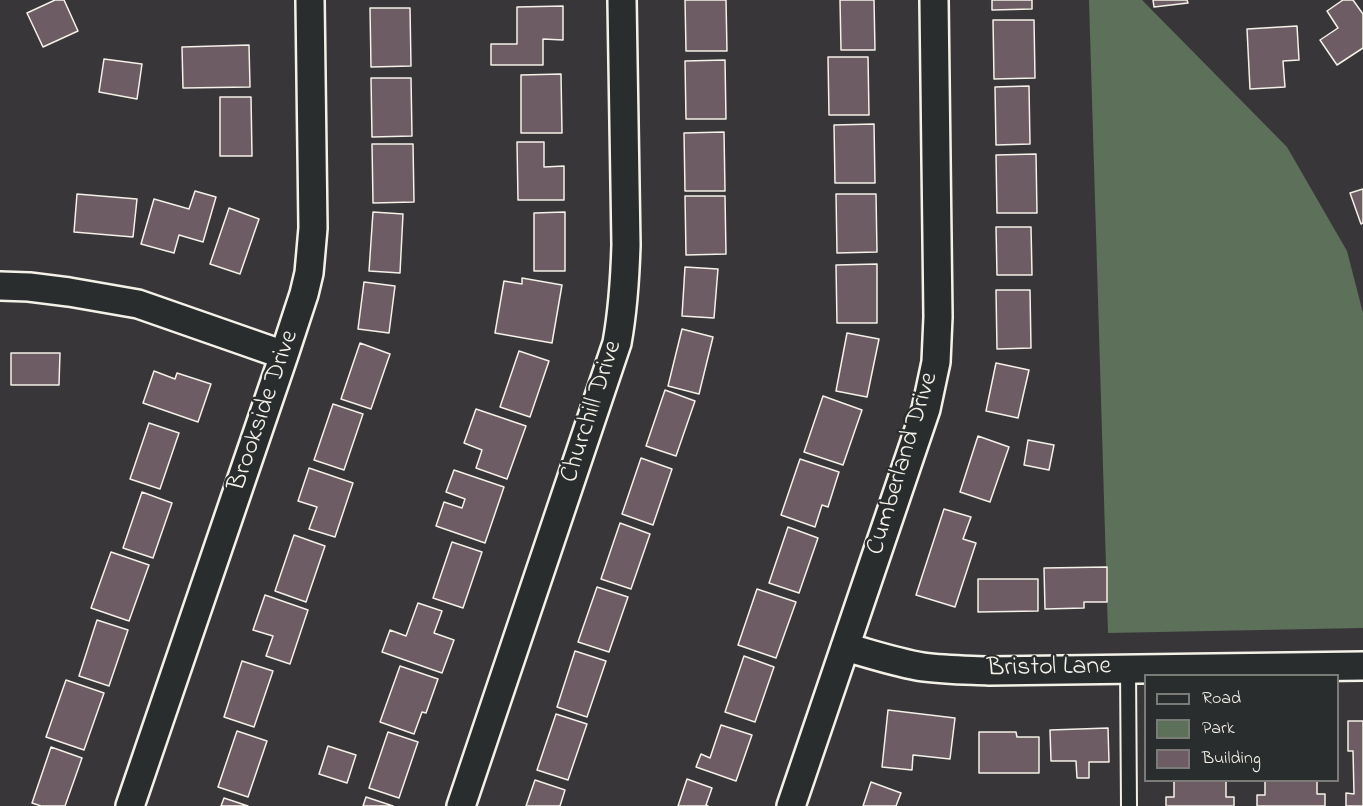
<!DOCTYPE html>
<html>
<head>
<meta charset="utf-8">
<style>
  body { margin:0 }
  #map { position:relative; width:1363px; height:806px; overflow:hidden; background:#383639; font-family:"Indie Flower",sans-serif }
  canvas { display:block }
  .legend { position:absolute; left:1144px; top:674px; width:195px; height:108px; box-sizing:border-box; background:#2a2d2e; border:2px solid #7b7b78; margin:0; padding:8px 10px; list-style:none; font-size:18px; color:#f4f1e8 }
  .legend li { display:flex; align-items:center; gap:12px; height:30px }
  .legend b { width:30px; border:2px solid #7b7b78 }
</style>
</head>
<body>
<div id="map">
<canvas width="1363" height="806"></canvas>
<ul class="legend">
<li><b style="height:8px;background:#2a2d2e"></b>Road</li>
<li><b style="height:16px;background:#5d705a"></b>Park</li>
<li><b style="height:16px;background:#6e5c65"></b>Building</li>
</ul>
</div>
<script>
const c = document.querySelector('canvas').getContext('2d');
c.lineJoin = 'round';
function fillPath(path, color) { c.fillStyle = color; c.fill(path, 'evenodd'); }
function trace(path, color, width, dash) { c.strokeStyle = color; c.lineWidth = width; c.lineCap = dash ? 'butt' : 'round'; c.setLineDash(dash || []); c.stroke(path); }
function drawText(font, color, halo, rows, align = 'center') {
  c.font = font + ' "Indie Flower",sans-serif'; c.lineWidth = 4.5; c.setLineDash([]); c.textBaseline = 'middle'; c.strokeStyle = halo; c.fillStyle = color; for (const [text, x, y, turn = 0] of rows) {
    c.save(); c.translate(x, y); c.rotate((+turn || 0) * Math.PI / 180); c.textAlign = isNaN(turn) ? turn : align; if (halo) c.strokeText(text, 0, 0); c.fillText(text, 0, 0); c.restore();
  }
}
fillPath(new Path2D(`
  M1089,0H1142L1287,147L1347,251L1363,313V628L1108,633Z`), '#5d705a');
const building = new Path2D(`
  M55,0H64L78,31L43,47L27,13Z
  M685,0H726L727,51H686Z
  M840,0H874L875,50H841Z
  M992,0H1032V9L992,10Z
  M1153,0H1187L1188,3L1154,7Z
  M1343,0H1353L1363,14V48L1337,65L1320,40L1338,28L1327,11Z
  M563,6V40L543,39V65H491V44H517V7Z
  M370,8H410L411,66L371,67Z
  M993,20H1034L1035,78L994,79Z
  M1297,26L1299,60L1283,61L1285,87L1250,89L1247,29Z
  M249,45L250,87L183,88L182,47Z
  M828,57H868L869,115H829Z
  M104,59L142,64L137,99L99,92Z
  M725,60L726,119H686L685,61Z
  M561,74L562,133H521V75Z
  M371,78H411L412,136L372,137Z
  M1029,86L1030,144L996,145L995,87Z
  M220,97H251L252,156H220Z
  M874,124L875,183H835L834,125Z
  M724,132L725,191H685L684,133Z
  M517,142H544V167L564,166V200H518Z
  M372,144H413L414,202L373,203Z
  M1036,154L1037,213H997L996,155Z
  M1363,189V223L1361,224L1350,193Z
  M195,191L216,197L203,242L179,235L174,253L141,244L154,199L189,209Z
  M77,194L137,199L133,237L74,232Z
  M836,194H876L877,252L837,253Z
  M685,196H725L726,254L686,255Z
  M229,208L259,219L240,274L210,264Z
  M373,212L403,214L400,273L369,271Z
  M565,212V271H534V213Z
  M996,227H1031L1032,275H997Z
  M877,264V323H837L836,265Z
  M685,267L718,269L714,318L682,316Z
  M522,278L562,285L552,343L495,333L504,281L522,284Z
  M364,282L395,286L389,333L358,329Z
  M996,290H1030L1031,348L997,349Z
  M682,329L713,337L699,394L668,386Z
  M847,333L879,339L867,397L836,391Z
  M360,343L390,354L371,409L341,399Z
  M519,351L549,361L530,417L500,407Z
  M11,353H60L59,385H11Z
  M996,363L1029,370L1018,418L986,411Z
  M154,371L175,379L177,373L211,384L198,422L143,403Z
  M665,390L695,401L676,456L646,446Z
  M823,396L862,410L843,465L804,452Z
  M333,404L363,414L344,470L314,460Z
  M476,409L526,426L507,479L476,468L482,450L464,443Z
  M149,423L179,433L160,489L130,479Z
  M978,436L1009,447L990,502L960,492Z
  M1028,440L1054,445L1049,470L1024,465Z
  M641,458L672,469L653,525L622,514Z
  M800,459L839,472L828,507L822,505L815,527L781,515Z
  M309,468L353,483L335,537L309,529L317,507L298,501Z
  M454,470L504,487L485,543L436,526L444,502L462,508L465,499L446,492Z
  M142,492L172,503L153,558L123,548Z
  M944,509L971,517L963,539L976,543L955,607L916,595Z
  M620,523L650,534L631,589L601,579Z
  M788,527L818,538L799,593L769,583Z
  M294,535L325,546L306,602L275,591Z
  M452,542L482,552L463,608L433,598Z
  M111,552L149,565L129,621L91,608Z
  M1107,567V602H1084V608L1045,609L1044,568Z
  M978,579H1038V611L978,612Z
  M597,587L628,597L609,652L578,642Z
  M757,589L796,602L776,658L738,645Z
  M265,595L308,610L290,664L266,656L273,636L253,630Z
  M418,603L442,611L434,633L454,640L442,673L382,652L390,630L406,636Z
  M97,620L128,630L109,686L79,676Z
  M575,651L606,661L587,717L557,707Z
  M744,656L774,667L755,722L725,712Z
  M242,661L273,671L254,727L224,717Z
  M400,666L438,679L426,713L422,712L414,734L380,722Z
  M66,680L104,693L84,750L46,737Z
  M888,710L955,718L950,759L913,755L912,770L882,767Z
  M556,714L587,724L568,780L537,770Z
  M1348,721H1363V806H1346V793L1354,794L1353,751H1348Z
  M721,725L752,735L736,781L696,767L701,754L710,758Z
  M1108,728L1109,762H1089V778H1077L1076,761H1051L1050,730Z
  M237,731L267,741L248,797L218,787Z
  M388,732L418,742L399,798L369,788Z
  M979,732H1016L1017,737H1039V773H979Z
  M328,746L356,755L347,783L319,774Z
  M51,747L82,758L65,806H41L32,803Z
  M687,779L712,788L706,805L708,806H678Z
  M535,780L565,790L560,806H526Z
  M1174,780H1226V797H1234V806H1166V797H1174Z
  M1265,780H1317V794H1325V806H1257V795H1265Z
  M871,782L901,793L896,806H863Z
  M366,797L393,806H363Z
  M224,798L248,806H221Z`);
fillPath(building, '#6e5c65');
trace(building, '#f4f1e8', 1.5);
const service = new Path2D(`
  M1128,668L1129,806`);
const minor = new Path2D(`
  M0,286L29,287L69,292L138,304L284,355
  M845,647C871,654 897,663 923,667C945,670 967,670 989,671L1363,666
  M130,806L284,355L304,294L309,273L311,251L313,228L310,0
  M461,806L617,343C623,310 625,278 626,245L622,0
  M791,806L926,409L936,362L938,317L934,0`);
trace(service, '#f4f1e8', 18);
trace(minor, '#f4f1e8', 32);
trace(service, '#2a2d2e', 14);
trace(minor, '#2a2d2e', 27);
drawText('26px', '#f4f1e8', '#2a2d2e', [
  ["Brookside Drive",265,411,-71],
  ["Churchill Drive",593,412,-72],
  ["Cumberland Drive",904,464,-73],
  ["Bristol Lane",1049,669,-1]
]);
</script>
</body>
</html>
